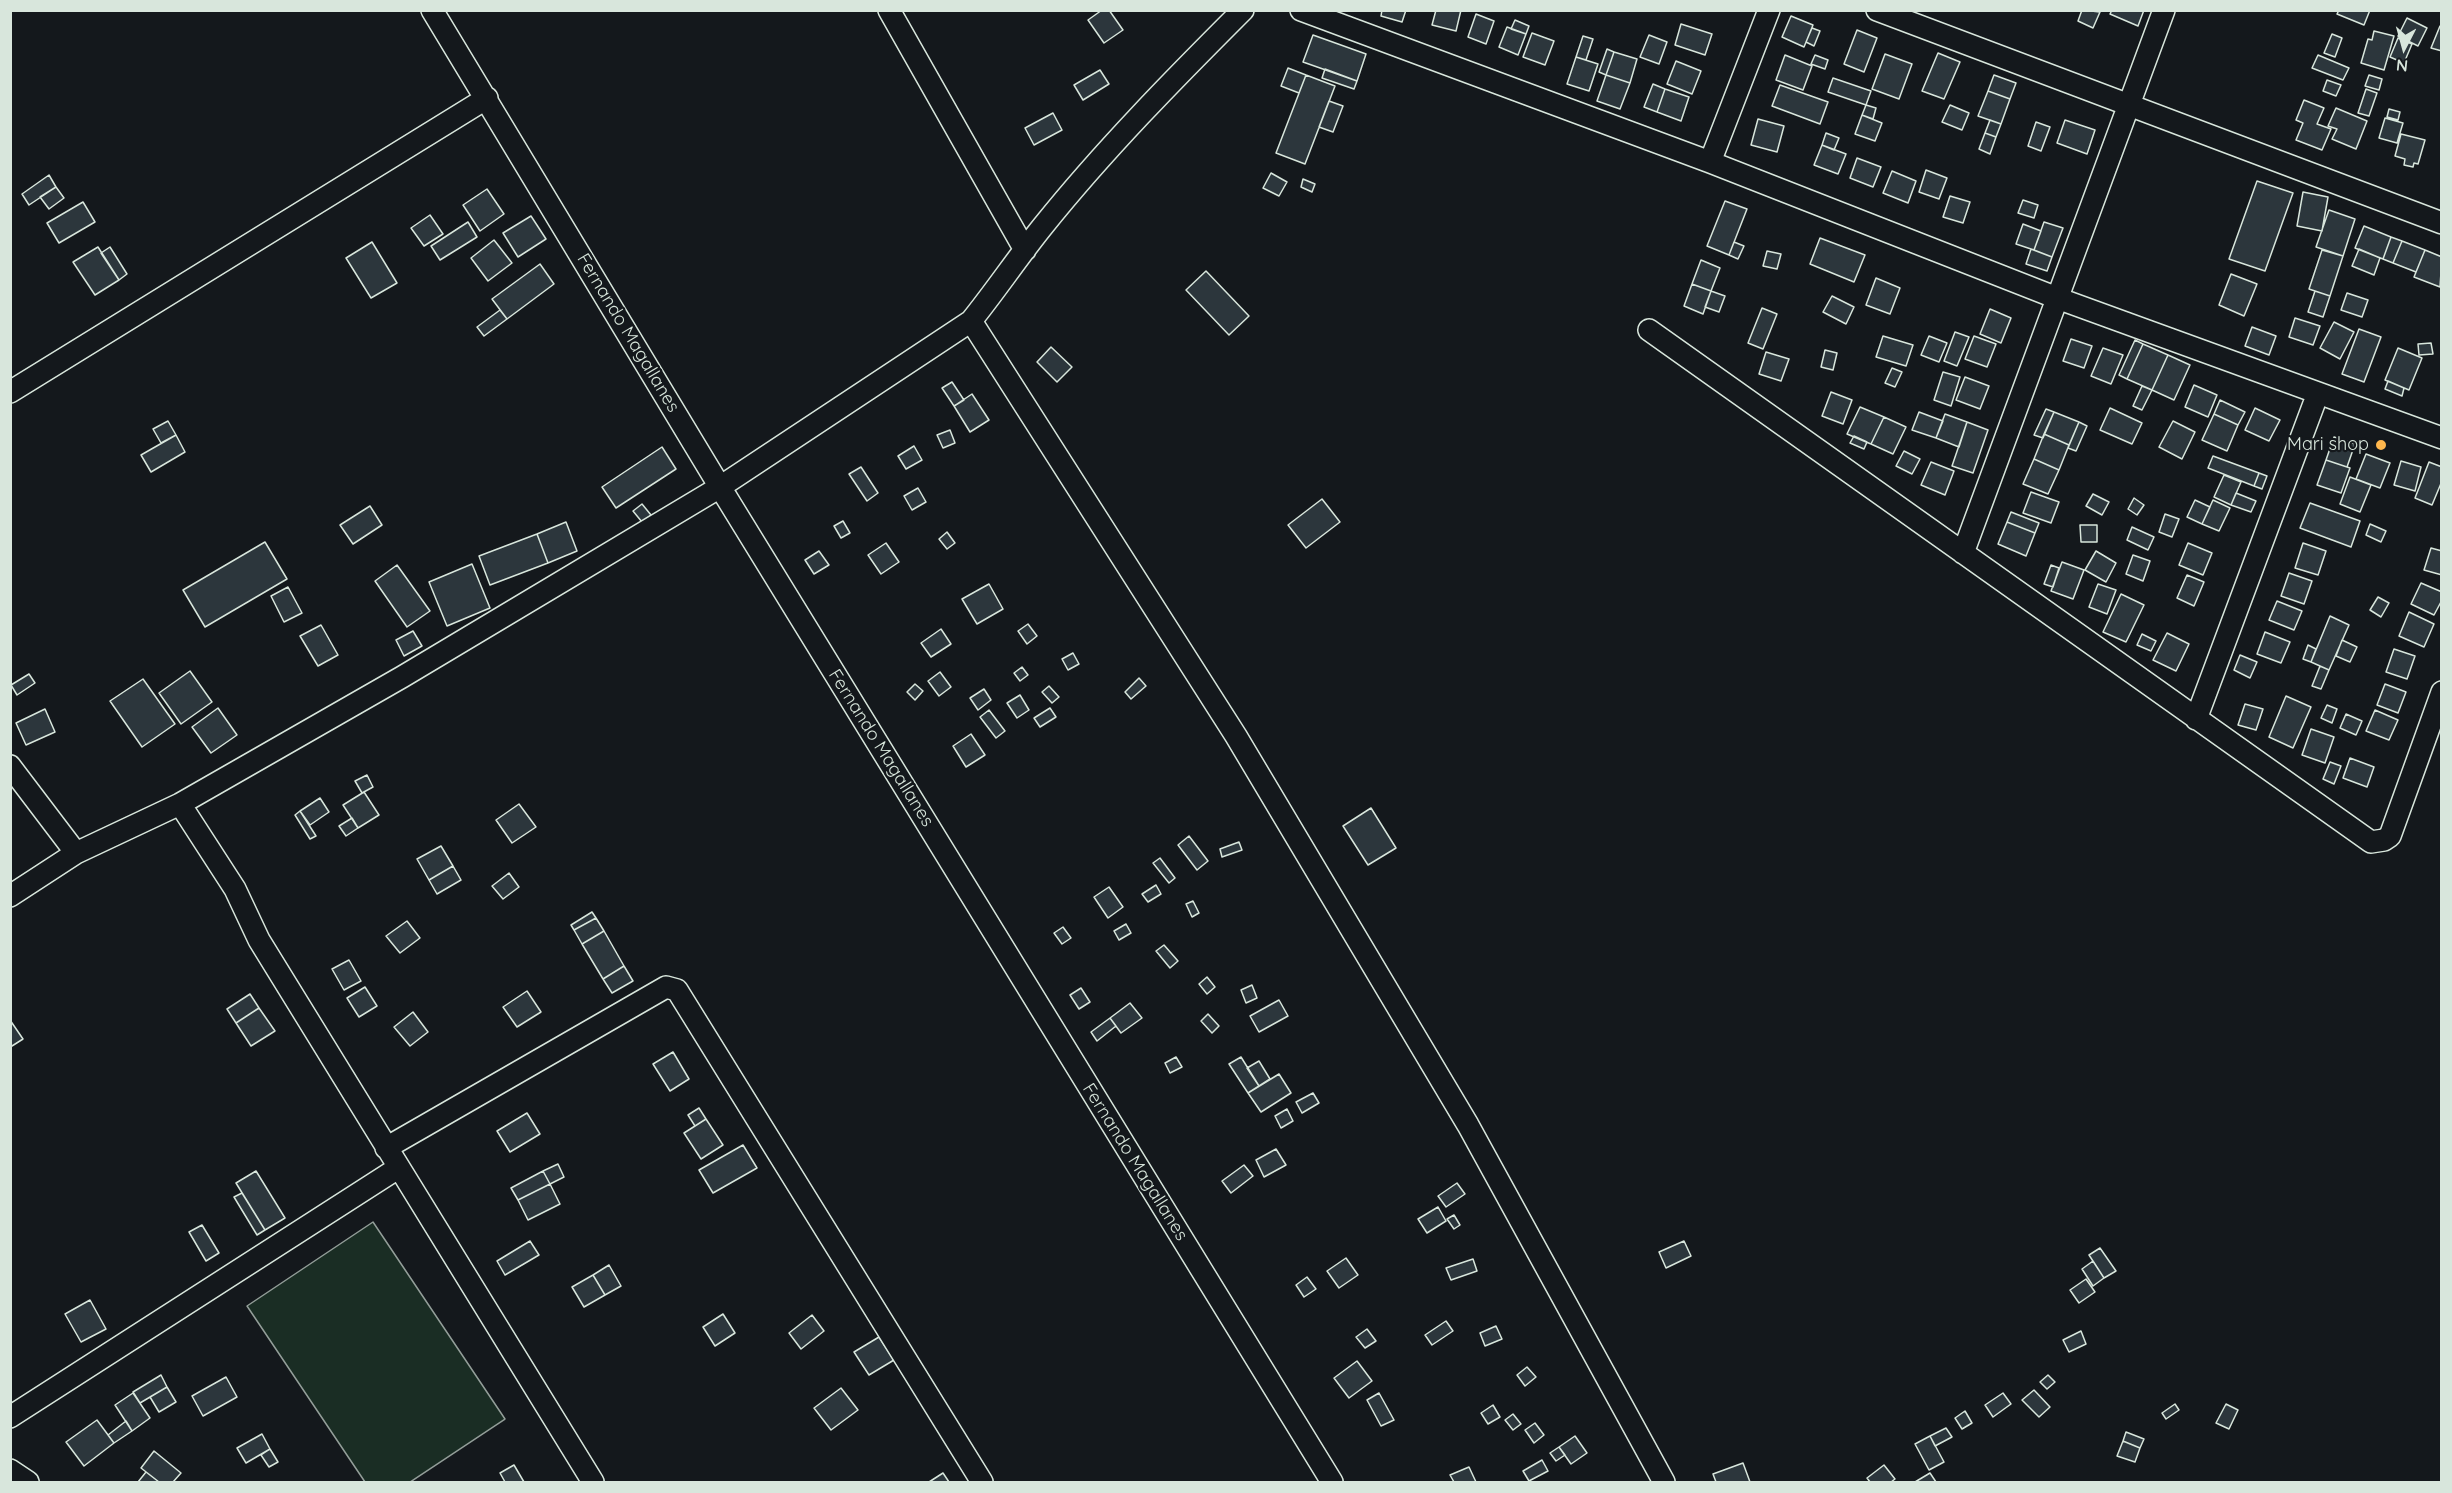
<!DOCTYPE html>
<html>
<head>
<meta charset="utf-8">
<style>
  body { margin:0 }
  #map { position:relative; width:2452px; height:1493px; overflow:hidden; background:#14181c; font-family:Quicksand,sans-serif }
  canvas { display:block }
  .frame { position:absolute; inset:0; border:12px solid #d8e6dc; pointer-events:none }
  .north { position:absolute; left:2374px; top:18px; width:60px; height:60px; -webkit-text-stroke:4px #14181c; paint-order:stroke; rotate:186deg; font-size:16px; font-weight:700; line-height:24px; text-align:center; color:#d8e6dc }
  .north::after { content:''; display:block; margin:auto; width:21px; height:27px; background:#d8e6dc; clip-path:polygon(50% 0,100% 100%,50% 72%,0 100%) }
</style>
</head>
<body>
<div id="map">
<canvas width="2452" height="1493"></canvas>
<div class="frame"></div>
<div class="north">N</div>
</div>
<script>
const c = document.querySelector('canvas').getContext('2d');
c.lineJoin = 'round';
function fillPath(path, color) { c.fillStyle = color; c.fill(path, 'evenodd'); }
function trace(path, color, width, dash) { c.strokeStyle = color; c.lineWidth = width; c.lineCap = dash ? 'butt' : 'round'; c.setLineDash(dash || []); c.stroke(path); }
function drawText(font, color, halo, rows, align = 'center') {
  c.font = font + ' Quicksand,sans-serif'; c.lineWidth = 4.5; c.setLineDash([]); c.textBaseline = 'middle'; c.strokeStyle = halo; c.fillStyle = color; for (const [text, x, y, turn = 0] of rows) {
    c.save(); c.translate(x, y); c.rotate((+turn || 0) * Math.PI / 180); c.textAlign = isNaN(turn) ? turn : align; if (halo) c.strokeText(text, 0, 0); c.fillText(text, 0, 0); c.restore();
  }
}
const green = new Path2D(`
  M373,1222L505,1419L410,1482H365L247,1306Z`);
fillPath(green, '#1a2d24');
trace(green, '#939e99', 1.5);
const building = new Path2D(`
  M1102,10H1109L1123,30L1104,43L1088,20Z
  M1382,10H1406L1402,22L1381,16Z
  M1436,10H1461L1456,31L1432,25Z
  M2082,10L2100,12L2093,28L2078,21Z
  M2112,10H2144L2138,26L2110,14Z
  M2339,10H2370L2364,25L2337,14Z
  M1476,14L1494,21L1486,44L1468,37Z
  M1791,16L1813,25L1804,47L1782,37Z
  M2407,18L2427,28L2418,46L2398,36Z
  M1515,20L1529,26L1526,34L1511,29Z
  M1681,24L1712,34L1705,55L1675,45Z
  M2440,26H2442V51L2431,48Z
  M1507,27L1526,34L1518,55L1499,47Z
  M1812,28L1820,31L1814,46L1806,42Z
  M1857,30L1877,38L1864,72L1844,64Z
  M2374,31L2394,36L2384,70L2361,63L2368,39L2372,40Z
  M1532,33L1554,41L1545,65L1523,57Z
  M2332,34L2342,38L2335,57L2324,53Z
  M1313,35L1366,54L1357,81L1303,62Z
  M1649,35L1667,42L1659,64L1640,57Z
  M1583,36L1593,39L1586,60L1576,57Z
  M2398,38L2412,44L2404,63L2390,57Z
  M1607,49L1614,52L1606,75L1599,72Z
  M1614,52L1637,59L1630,83L1606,75Z
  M1938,53L1960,62L1944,99L1922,91Z
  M1885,54L1912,64L1899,99L1872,89Z
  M1785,55L1812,66L1803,90L1776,80Z
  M1815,55L1828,60L1825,69L1811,64Z
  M2318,55L2349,68L2343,80L2312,68Z
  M1576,57L1598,64L1589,91L1567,84Z
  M1676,61L1701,71L1692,94L1667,84Z
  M1288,68L1306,75L1299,93L1281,86Z
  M1325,69L1357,81L1354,89L1322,78Z
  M1100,70L1109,84L1083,100L1074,85Z
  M1306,75L1335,86L1305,164L1276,153Z
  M1606,75L1630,83L1620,109L1597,101Z
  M1994,75L2016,83L2010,99L1988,91Z
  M2369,75L2382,79L2379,90L2365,86Z
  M1833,78L1871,91L1866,105L1828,92Z
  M2327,80L2341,85L2336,96L2323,91Z
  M1653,84L1665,89L1657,112L1644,107Z
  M1780,85L1828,102L1820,124L1772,106Z
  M1665,89L1689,97L1681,121L1657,112Z
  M2366,89L2377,93L2369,116L2358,113Z
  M1988,91L2010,99L2001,124L1978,116Z
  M2304,100L2324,108L2317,124L2331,129L2322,150L2296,140L2303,123L2296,120Z
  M1329,101L1343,106L1333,132L1319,127Z
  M1866,105L1876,108L1873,119L1862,115Z
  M1950,105L1969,113L1962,130L1942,122Z
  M2336,108L2367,121L2356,149L2332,139L2337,129L2328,126Z
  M2389,109L2400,112L2398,120L2387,117Z
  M1053,113L1062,130L1034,145L1025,128Z
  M1862,115L1882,123L1875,141L1855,134Z
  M2385,118L2403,123L2397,143L2379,138Z
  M1758,119L1784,126L1777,152L1751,145Z
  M1990,120L2001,124L1996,137L1985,133Z
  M2065,120L2095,130L2087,154L2057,143Z
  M2036,122L2050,127L2041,151L2028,146Z
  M1826,133L1839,138L1834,150L1822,145Z
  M1985,133L1996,137L1990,154L1979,149Z
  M2401,134L2425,140L2418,164L2414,163L2413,167L2404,165L2405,159L2395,156Z
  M1822,145L1846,154L1838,174L1814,165Z
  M1857,158L1881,167L1873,187L1850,178Z
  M1926,170L1947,178L1939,199L1919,192Z
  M1892,171L1916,181L1908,203L1883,193Z
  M1271,173L1287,182L1279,196L1263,188Z
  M49,175L56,187L29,205L22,194Z
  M1303,179L1315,184L1312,192L1301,187Z
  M2257,181L2293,193L2265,271L2229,259Z
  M56,187L64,198L49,209L40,197Z
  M487,189L504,214L480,231L463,205Z
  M2303,192L2328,197L2322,231L2297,226Z
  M1950,196L1970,202L1963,223L1943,217Z
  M2023,200L2038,205L2034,218L2018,213Z
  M1725,201L1747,209L1729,255L1707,246Z
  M83,202L95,222L59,243L47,223Z
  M2329,210L2355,219L2343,256L2316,247Z
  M430,215L443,234L424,246L411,228Z
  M531,216L546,239L518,257L503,233Z
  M468,222L477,237L440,260L431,246Z
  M2044,222L2063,228L2052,257L2034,250Z
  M2023,224L2041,231L2034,250L2016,244Z
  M2364,226L2391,237L2383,259L2355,248Z
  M2391,237L2402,241L2393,263L2383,259Z
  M1820,238L1865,255L1854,282L1810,264Z
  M494,240L512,263L488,281L471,258Z
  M2402,241L2425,250L2416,272L2393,263Z
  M372,242L397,283L371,298L346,258Z
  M1734,242L1744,246L1738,259L1729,255Z
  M98,247L119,280L95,295L73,262Z
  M110,247L127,274L119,280L101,253Z
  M2031,249L2052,257L2047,271L2026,264Z
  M2359,249L2380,258L2374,275L2352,266Z
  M2322,250L2343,256L2330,296L2309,289Z
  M2425,250L2442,257L2440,287L2414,277Z
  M1767,251L1781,254L1777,269L1763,266Z
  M1701,260L1720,268L1711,291L1692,284Z
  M540,264L554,284L507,319L492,299Z
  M1206,271L1249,316L1229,335L1186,290Z
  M2231,274L2257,284L2244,316L2219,305Z
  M1876,278L1900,288L1890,314L1866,305Z
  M1692,284L1711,291L1703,314L1684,306Z
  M1711,291L1725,296L1719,312L1705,307Z
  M2315,291L2330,296L2323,317L2308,312Z
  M2347,293L2368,300L2362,317L2341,310Z
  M1832,296L1854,307L1846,324L1823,312Z
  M1762,308L1777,314L1763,349L1748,343Z
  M1990,309L2011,318L2001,343L1980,334Z
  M500,310L507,319L484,336L477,327Z
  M2295,318L2320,326L2313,345L2289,337Z
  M2334,322L2354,332L2340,359L2320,348Z
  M2252,327L2276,336L2269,355L2245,346Z
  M2359,329L2381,337L2364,382L2342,374Z
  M1955,332L1969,337L1957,366L1944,361Z
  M1883,336L1913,345L1906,366L1876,357Z
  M1929,336L1947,343L1939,362L1921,355Z
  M1974,336L1996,344L1987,367L1965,359Z
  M2071,339L2092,346L2084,368L2063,361Z
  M2135,340L2143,344L2127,379L2119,375Z
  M2431,343L2433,354L2419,355L2418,344Z
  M2143,344L2168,355L2152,390L2127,379Z
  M1051,347L1072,367L1057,382L1037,362Z
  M2103,348L2123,355L2111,384L2091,376Z
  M2398,348L2422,358L2409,390L2385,380Z
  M1825,350L1837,353L1833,370L1821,367Z
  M1766,352L1789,359L1781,381L1759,374Z
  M2168,355L2190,365L2174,400L2152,390Z
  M1892,368L1902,372L1895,387L1885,383Z
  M1943,372L1960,377L1951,406L1934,400Z
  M1965,377L1989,386L1980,409L1956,400Z
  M2388,381L2404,388L2402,396L2385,389Z
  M952,382L964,400L954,406L942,388Z
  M2194,385L2217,395L2208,417L2185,407Z
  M2142,386L2152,390L2142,410L2133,406Z
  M1831,392L1852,400L1843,424L1822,416Z
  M972,394L989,420L970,432L954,406Z
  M2220,400L2245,412L2238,425L2214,414Z
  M1860,407L1884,417L1871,444L1847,434Z
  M2110,408L2142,423L2132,444L2100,430Z
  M2255,408L2280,420L2269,441L2245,430Z
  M2046,409L2054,412L2043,438L2034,435Z
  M1919,412L1943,421L1936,438L1912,430Z
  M2054,412L2079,422L2069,445L2044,434Z
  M1945,414L1967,422L1959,447L1936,438Z
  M2214,414L2238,425L2227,451L2202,440Z
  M1884,417L1906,427L1893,454L1871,444Z
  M168,421L176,435L161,443L153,429Z
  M2173,421L2195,432L2182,459L2159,447Z
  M1967,422L1988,430L1973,473L1952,466Z
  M2079,422L2087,426L2076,451L2068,448Z
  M950,430L955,443L943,448L937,435Z
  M2044,434L2069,445L2059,470L2034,459Z
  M176,435L185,452L151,472L141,455Z
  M1854,436L1867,442L1864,449L1850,443Z
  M2334,437L2355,444L2347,467L2326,460Z
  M914,446L922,460L906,469L898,456Z
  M662,447L676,469L616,508L602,487Z
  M1904,451L1920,459L1912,474L1896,466Z
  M2366,454L2390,463L2380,488L2356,479Z
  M2213,456L2259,473L2254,486L2208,468Z
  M2034,459L2059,470L2048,494L2023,484Z
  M2326,460L2350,468L2341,493L2317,485Z
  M2401,461L2421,467L2415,491L2394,485Z
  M1931,462L1954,471L1945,495L1921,485Z
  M2429,462L2442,467V481L2432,505L2415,498Z
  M861,467L878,493L867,501L849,474Z
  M2259,473L2267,476L2262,489L2254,486Z
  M2224,475L2241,482L2231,505L2214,497Z
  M2350,477L2371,485L2360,512L2340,504Z
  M918,488L926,502L912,510L904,496Z
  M2031,492L2059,502L2051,523L2023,513Z
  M2236,493L2256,501L2251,512L2231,505Z
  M2093,494L2109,502L2102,515L2086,506Z
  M2134,498L2144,505L2137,515L2128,509Z
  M1322,499L1340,522L1306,548L1288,525Z
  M2195,500L2210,507L2202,524L2187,517Z
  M2213,500L2230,508L2219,531L2202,524Z
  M2310,503L2360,521L2351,547L2300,528Z
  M642,504L651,515L642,522L633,511Z
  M370,506L382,525L353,544L340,525Z
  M2011,512L2039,523L2035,533L2007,522Z
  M2165,514L2179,519L2172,537L2159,532Z
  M843,521L850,533L841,538L834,526Z
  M566,522L577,551L548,563L537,534Z
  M2007,522L2035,533L2026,556L1998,544Z
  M2370,524L2386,531L2381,542L2366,535Z
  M2080,525H2097V542H2081Z
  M2132,527L2154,537L2148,550L2127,540Z
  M947,532L955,543L947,549L939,539Z
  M537,534L548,563L490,585L479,556Z
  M265,542L287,579L205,627L183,590Z
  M886,543L899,562L881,574L868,555Z
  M2188,543L2212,553L2203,575L2179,565Z
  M2303,543L2326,551L2318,575L2295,568Z
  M2431,548L2442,551V575L2424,570Z
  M819,551L829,565L814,574L805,560Z
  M2096,551L2116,563L2106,582L2085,570Z
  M2133,555L2150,561L2143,581L2126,574Z
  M2062,562L2084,570L2073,599L2051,591Z
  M472,564L490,608L447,626L429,582Z
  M397,565L430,611L407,627L375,581Z
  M2051,565L2059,568L2053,587L2044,584Z
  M2289,573L2312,581L2304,604L2281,596Z
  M2187,575L2204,582L2194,606L2177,598Z
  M2421,583L2442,592V600L2434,615L2411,604Z
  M989,584L1003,609L977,624L962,599Z
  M2098,584L2116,590L2107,614L2089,607Z
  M288,587L302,613L284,622L271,596Z
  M2121,594L2144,605L2126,642L2103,632Z
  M2378,597L2389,603L2381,617L2370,610Z
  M2277,601L2302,611L2294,630L2269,620Z
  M2409,612L2434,624L2424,647L2399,636Z
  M2330,616L2349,625L2329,670L2311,662Z
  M1028,624L1037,636L1027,644L1018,631Z
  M321,625L338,655L318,666L300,636Z
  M941,629L951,644L931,657L921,643Z
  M413,631L422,646L404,656L396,640Z
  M2265,632L2290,642L2281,663L2257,654Z
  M2167,633L2189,644L2176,671L2153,660Z
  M2142,634L2156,641L2151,651L2137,645Z
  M2342,640L2357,647L2350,662L2336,656Z
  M2308,645L2316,649L2311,662L2303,659Z
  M2394,649L2415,656L2407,679L2386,672Z
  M1073,653L1079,664L1068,670L1062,659Z
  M2240,655L2257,662L2250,678L2234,670Z
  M2320,666L2329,670L2321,689L2312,686Z
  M1022,667L1028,675L1020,681L1014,673Z
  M190,671L212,702L181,724L159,693Z
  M940,672L951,687L939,696L928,681Z
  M29,674L35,683L17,695L11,685Z
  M1139,678L1146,686L1131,699L1125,692Z
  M143,679L175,724L142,747L110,701Z
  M915,684L923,691L915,700L907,692Z
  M2385,684L2406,692L2398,713L2377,705Z
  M1049,686L1059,697L1052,703L1042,692Z
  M984,689L991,700L978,710L970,698Z
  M1020,695L1029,710L1017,718L1007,703Z
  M2286,696L2311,707L2293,748L2269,737Z
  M2245,704L2263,709L2256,730L2238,725Z
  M2327,705L2337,709L2332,723L2321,718Z
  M218,708L237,735L211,753L192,727Z
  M1050,708L1056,717L1040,727L1034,718Z
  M45,709L55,732L26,745L16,723Z
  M989,710L1005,731L996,738L980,717Z
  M2375,710L2398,720L2389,740L2366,731Z
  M2346,714L2362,721L2356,735L2340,728Z
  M2311,729L2334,737L2325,763L2302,755Z
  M971,734L985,755L966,767L953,746Z
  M2350,758L2374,767L2367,787L2343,778Z
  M2330,762L2341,766L2334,784L2323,779Z
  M367,775L373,787L362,793L355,781Z
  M364,792L379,815L358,828L343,805Z
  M320,798L329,812L310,825L300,811Z
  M519,804L536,827L512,843L496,820Z
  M1371,808L1396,848L1368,865L1343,826Z
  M300,811L316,836L310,839L295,815Z
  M352,818L358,828L346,836L339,826Z
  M1189,836L1208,861L1197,870L1178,845Z
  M1239,842L1242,850L1222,857L1220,849Z
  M441,846L453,866L429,880L417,859Z
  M1160,858L1175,878L1169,883L1153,863Z
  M453,866L461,880L437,894L429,880Z
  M509,873L519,887L503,899L492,886Z
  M1156,885L1161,894L1148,902L1142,894Z
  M1109,887L1123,907L1108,918L1094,897Z
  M1193,901L1199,913L1192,917L1186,904Z
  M592,912L596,918L574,930L571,925Z
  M596,918L604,931L582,944L574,930Z
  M407,921L420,938L400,953L386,936Z
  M1126,924L1131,933L1119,940L1114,931Z
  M1063,927L1071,938L1062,944L1054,933Z
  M604,931L624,966L603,979L582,944Z
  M1164,945L1178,961L1170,968L1156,951Z
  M349,960L361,981L344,990L332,969Z
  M624,966L633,981L612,993L603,979Z
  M1207,977L1215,987L1207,994L1199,984Z
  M1252,985L1257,998L1246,1003L1241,990Z
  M365,987L377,1006L359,1017L347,998Z
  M1081,988L1090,1002L1079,1009L1070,995Z
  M527,991L541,1012L517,1027L503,1007Z
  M250,994L259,1008L236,1023L227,1009Z
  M1279,1000L1288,1016L1259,1032L1250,1016Z
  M1130,1003L1142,1018L1121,1033L1110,1018Z
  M259,1008L275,1031L251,1046L236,1023Z
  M413,1012L428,1032L410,1046L394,1027Z
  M1208,1014L1219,1026L1212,1033L1201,1021Z
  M1110,1018L1116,1026L1097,1041L1091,1032Z
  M10,1020L23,1039L12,1046L10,1044Z
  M673,1052L689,1079L670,1091L653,1064Z
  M1176,1057L1182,1067L1170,1073L1165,1063Z
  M1241,1057L1259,1086L1248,1093L1229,1064Z
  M1259,1061L1270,1079L1259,1086L1247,1068Z
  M1279,1074L1291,1093L1261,1112L1248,1093Z
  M1313,1093L1319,1103L1302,1113L1296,1102Z
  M699,1108L706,1119L695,1126L688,1115Z
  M1287,1109L1293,1121L1281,1128L1275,1116Z
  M527,1113L540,1134L510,1152L497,1131Z
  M706,1119L723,1145L701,1159L684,1133Z
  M743,1145L757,1168L713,1193L699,1170Z
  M1276,1149L1286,1165L1264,1177L1256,1160Z
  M558,1164L564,1177L550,1184L543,1171Z
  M1244,1165L1253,1176L1231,1193L1222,1181Z
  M256,1171L285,1218L265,1230L236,1183Z
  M543,1171L550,1184L518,1200L511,1188Z
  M1457,1183L1465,1194L1446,1207L1438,1196Z
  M550,1184L560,1204L528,1220L518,1200Z
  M242,1193L265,1230L257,1235L234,1197Z
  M1438,1207L1446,1221L1427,1233L1418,1219Z
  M1454,1215L1460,1225L1454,1229L1447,1219Z
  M202,1225L219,1253L206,1261L189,1232Z
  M530,1241L539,1255L505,1275L497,1261Z
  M1684,1241L1691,1256L1666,1268L1659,1252Z
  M2100,1248L2116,1271L2104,1278L2089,1255Z
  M1346,1258L1358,1275L1339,1288L1327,1271Z
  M1473,1259L1477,1271L1451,1280L1446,1268Z
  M2093,1261L2104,1278L2093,1286L2082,1269Z
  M609,1265L621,1286L605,1295L593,1275Z
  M593,1275L605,1295L584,1307L572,1287Z
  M1307,1277L1316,1289L1304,1297L1296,1285Z
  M2086,1279L2095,1292L2079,1303L2070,1290Z
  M90,1300L106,1329L81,1342L65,1314Z
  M723,1314L735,1333L715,1346L703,1327Z
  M812,1315L824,1331L801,1349L789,1333Z
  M1446,1321L1453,1331L1432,1345L1425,1335Z
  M1496,1326L1502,1339L1485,1346L1480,1333Z
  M1367,1329L1376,1341L1365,1348L1356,1337Z
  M2081,1331L2086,1344L2069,1352L2063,1340Z
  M879,1337L894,1360L869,1375L854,1352Z
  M1357,1361L1372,1381L1349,1398L1334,1378Z
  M1527,1367L1536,1377L1525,1386L1517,1375Z
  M161,1375L167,1387L140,1403L133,1392Z
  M2048,1375L2055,1382L2047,1389L2040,1382Z
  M226,1377L237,1397L203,1416L192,1396Z
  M167,1387L176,1402L159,1412L150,1397Z
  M841,1388L858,1410L831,1430L814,1408Z
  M2034,1390L2050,1407L2039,1417L2022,1400Z
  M133,1393L150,1418L132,1431L115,1405Z
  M1379,1393L1394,1420L1381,1426L1367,1400Z
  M2003,1393L2011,1404L1993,1417L1985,1405Z
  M2175,1404L2179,1410L2166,1419L2162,1413Z
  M2226,1404L2238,1410L2229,1429L2216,1423Z
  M1493,1405L1500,1417L1488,1424L1481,1413Z
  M1965,1411L1972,1423L1962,1429L1955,1418Z
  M1513,1414L1521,1424L1513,1430L1505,1420Z
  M97,1420L114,1443L84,1466L66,1442Z
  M126,1421L132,1431L114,1443L108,1435Z
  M1535,1423L1544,1435L1534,1443L1525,1430Z
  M1946,1428L1952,1437L1935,1446L1930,1436Z
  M2126,1432L2144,1439L2140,1448L2123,1441Z
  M262,1434L270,1449L246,1463L237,1448Z
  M1575,1436L1587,1453L1571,1464L1559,1447Z
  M1930,1436L1944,1462L1929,1470L1915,1444Z
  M2123,1441L2140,1448L2135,1462L2117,1456Z
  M1559,1447L1565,1455L1556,1461L1550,1453Z
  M270,1449L278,1462L269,1467L261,1455Z
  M154,1451L181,1473L173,1482H159L141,1468Z
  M1542,1460L1548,1471L1529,1481L1523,1471Z
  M1743,1463L1750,1482H1716L1713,1474Z
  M514,1465L524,1482H505L500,1473Z
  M1884,1465L1895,1479L1891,1482H1870L1867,1478Z
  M1469,1467L1476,1482H1454L1450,1475Z
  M146,1472L159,1482H138Z
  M943,1473L949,1482H929Z
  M1930,1473L1936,1482H1915Z`);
fillPath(building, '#2c363c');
trace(building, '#d8e6dc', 1.5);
const street = new Path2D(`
  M432,10L720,487L1332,1482
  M889,10L1025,250
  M1301,10L1710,162L2057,298L2442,438
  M1877,10L2442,223
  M1710,162L1769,10
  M971,321L1236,736L1468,1125L1664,1482
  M1649,330L2371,842L2384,840L2390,836L2442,692
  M10,392L487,98
  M1963,553L2164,10
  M2196,719L2318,393
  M10,766L76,853
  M180,804L235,889L259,940L593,1482
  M10,896L76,853L180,804L402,677L720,487L971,321C996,290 1018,257 1043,226C1104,150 1174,79 1243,10
  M386,1148L666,987L677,990L982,1482
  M10,1417L398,1168
  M10,1470L28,1482`);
trace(street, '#d8e6dc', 24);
trace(street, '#14181c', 21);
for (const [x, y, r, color] of [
  [2381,445,6,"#ffb74d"]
]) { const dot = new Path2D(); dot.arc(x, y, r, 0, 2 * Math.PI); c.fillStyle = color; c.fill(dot); trace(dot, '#14181c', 2); }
drawText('18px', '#d8e6dc', '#14181c', [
  ["Fernando Magallanes",628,333,59],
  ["Fernando Magallanes",881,748,58],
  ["Fernando Magallanes",1135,1162,58]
]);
drawText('18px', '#d8e6dc', '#14181c', [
  ["Mari shop",2369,445]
], 'right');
</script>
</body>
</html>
